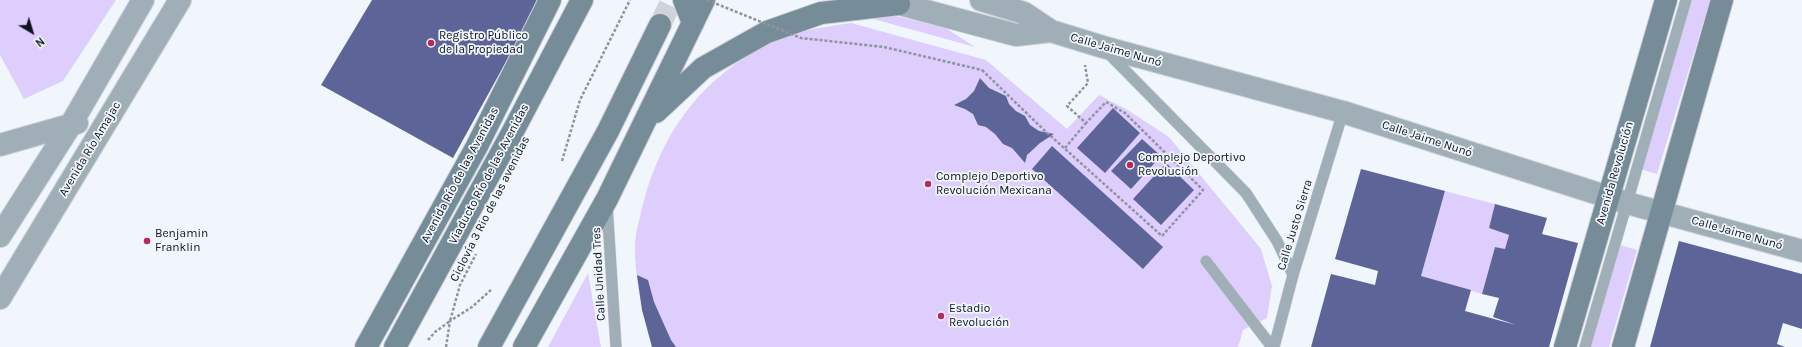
<!DOCTYPE html>
<html>
<head>
<meta charset="utf-8">
<style>
  body { margin:0 }
  #map { position:relative; width:1802px; height:347px; overflow:hidden; background:#f1f6fc; font-family:Karla,sans-serif }
  canvas { display:block }
  .north { position:absolute; left:12px; top:12px; width:40px; height:40px; -webkit-text-stroke:3px #f1f6fc; paint-order:stroke; rotate:142deg; font-size:11px; font-weight:700; line-height:16px; text-align:center; color:#0c141e }
  .north::after { content:''; display:block; margin:auto; width:14px; height:18px; background:#0c141e; clip-path:polygon(50% 0,100% 100%,50% 72%,0 100%) }
</style>
</head>
<body>
<div id="map">
<canvas width="1802" height="347"></canvas>
<div class="north">N</div>
</div>
<script>
const c = document.querySelector('canvas').getContext('2d');
c.lineJoin = 'round';
function fillPath(path, color) { c.fillStyle = color; c.fill(path, 'evenodd'); }
function trace(path, color, width, dash) { c.strokeStyle = color; c.lineWidth = width; c.lineCap = dash ? 'butt' : 'round'; c.setLineDash(dash || []); c.stroke(path); }
function drawText(font, color, halo, rows, align = 'center') {
  c.font = font + ' Karla,sans-serif'; c.lineWidth = 3.5; c.setLineDash([]); c.textBaseline = 'middle'; c.strokeStyle = halo; c.fillStyle = color; for (const [text, x, y, turn = 0] of rows) {
    c.save(); c.translate(x, y); c.rotate((+turn || 0) * Math.PI / 180); c.textAlign = isNaN(turn) ? turn : align; if (halo) c.strokeText(text, 0, 0); c.fillText(text, 0, 0); c.restore();
  }
}
fillPath(new Path2D(`
  M0,0H116L63,81L24,99L0,55Z
  M1690,0H1710L1657,174L1640,169Z
  M859,15L901,17L944,27L975,47Z
  M851,23L986,60L1067,129L1099,95L1126,109L1169,137L1261,249L1272,286L1267,318L1243,330L1238,347H652C643,313 634,278 635,243C636,230 640,217 643,204C659,142 691,92 746,57C752,53 759,47 766,44C792,31 823,27 851,23Z
  M1445,191L1495,204L1489,228L1509,235L1505,249L1495,247L1482,294L1421,276Z
  M1617,244L1637,250L1609,347H1588Z
  M588,273L601,347H548Z`), '#ddcefe');
fillPath(new Path2D(`
  M372,0H540L453,158L321,85Z
  M980,78L989,88L1006,96L1009,104L1016,111L1025,116L1030,125L1039,131L1054,134L1040,143L1027,155L1025,163L1012,148L1003,144L995,134L986,127L978,125L973,114L965,109L954,105L966,99L974,91Z
  M1113,108L1140,133L1105,173L1077,148Z
  M1142,139L1161,156L1131,189L1111,171Z
  M1052,146L1163,247L1143,269L1032,169Z
  M1166,163L1194,190L1161,225L1133,199Z
  M1361,169L1445,191L1421,276L1471,290L1465,311L1516,325L1493,317L1499,298L1482,294L1495,247L1505,249L1509,235L1489,228L1495,204L1547,218L1542,234L1578,243L1549,347H1311L1331,274L1375,285L1378,271L1335,259Z
  M1679,241L1802,274V329L1783,323L1777,344L1785,347H1650Z
  M637,275L648,280L654,302L671,340L676,347H652L642,310Z`), '#5d6498');
trace(new Path2D(`
  M660,25L672,0`), '#cfd4db', 22, [22, 11]);
const lane = new Path2D(`
  M1107,52L1246,193L1277,241L1293,275
  M607,204L616,347
  M1206,261L1272,347
  M1274,347L1293,275L1343,112
  M1585,347L1686,0`);
const street = new Path2D(`
  M885,0L1016,35L1051,31
  M981,0L1024,13L1051,31L1103,47L1343,112L1627,203L1802,251
  M0,145L77,123
  M0,236L70,126L143,0
  M0,298L180,0`);
const secondary = new Path2D(`
  M684,0L693,23
  M656,112L703,68L767,32L821,13L899,4
  M366,347L477,146L550,0
  M395,347L511,135L582,0
  M489,347L608,131L660,25
  M524,347L607,199L704,0
  M1565,347L1666,0
  M1623,347L1722,0`);
trace(lane, '#ccd2d8', 12);
trace(street, '#ccd2d8', 24);
trace(secondary, '#ccd2d8', 24);
trace(new Path2D(`
  M982,70L1044,130L1162,236L1203,190L1125,113L1106,102L1086,123L1067,106L1088,83L1085,65
  M1065,148L1086,123
  M562,161L580,100L630,0
  M428,340L435,332L450,321L460,285L476,254
  M446,347L450,321L472,307L492,289`), '#8e959c', 2.5, [3, 2]);
trace(lane, '#a0afb7', 11);
trace(street, '#a0afb7', 22);
trace(secondary, '#768c99', 22);
trace(new Path2D(`
  M707,0L801,38L884,47L982,70`), '#8e959c', 2.5, [3, 2]);
for (const [x, y, r, color] of [
  [431,43,4,"#b82958"],
  [1130,165,4,"#b82958"],
  [928,184,4,"#b82958"],
  [147,241,4,"#b82958"],
  [941,316,4,"#b82958"]
]) { const dot = new Path2D(); dot.arc(x, y, r, 0, 2 * Math.PI); c.fillStyle = color; c.fill(dot); trace(dot, '#f1f6fc', 1.5); }
drawText('12px', '#0c141e', '#f1f6fc', [
  ["Registro Público",439,36],
  ["de la Propiedad",439,50],
  ["Complejo Deportivo",1138,158],
  ["Revolución",1138,172],
  ["Complejo Deportivo",936,177],
  ["Revolución Mexicana",936,191],
  ["Benjamin",155,234],
  ["Franklin",155,248],
  ["Estadio",949,309],
  ["Revolución",949,323]
], 'left');
drawText('12px', '#0c141e', '#f1f6fc', [
  ["Calle Jaime Nunó",1116,50,16],
  ["Calle Jaime Nunó",1427,139,18],
  ["Avenida Río Amajac",90,149,-59],
  ["Avenida Revolución",1615,173,-74],
  ["Viaducto Río de las Avenidas",489,174,-62],
  ["Avenida Río de las Avenidas",460,175,-62],
  ["Ciclovía 3 Rio de las avenidas",490,209,-63],
  ["Calle Justo Sierra",1295,225,-73],
  ["Calle Jaime Nunó",1737,233,16],
  ["Calle Unidad Tres",599,274,-93]
]);
</script>
</body>
</html>
